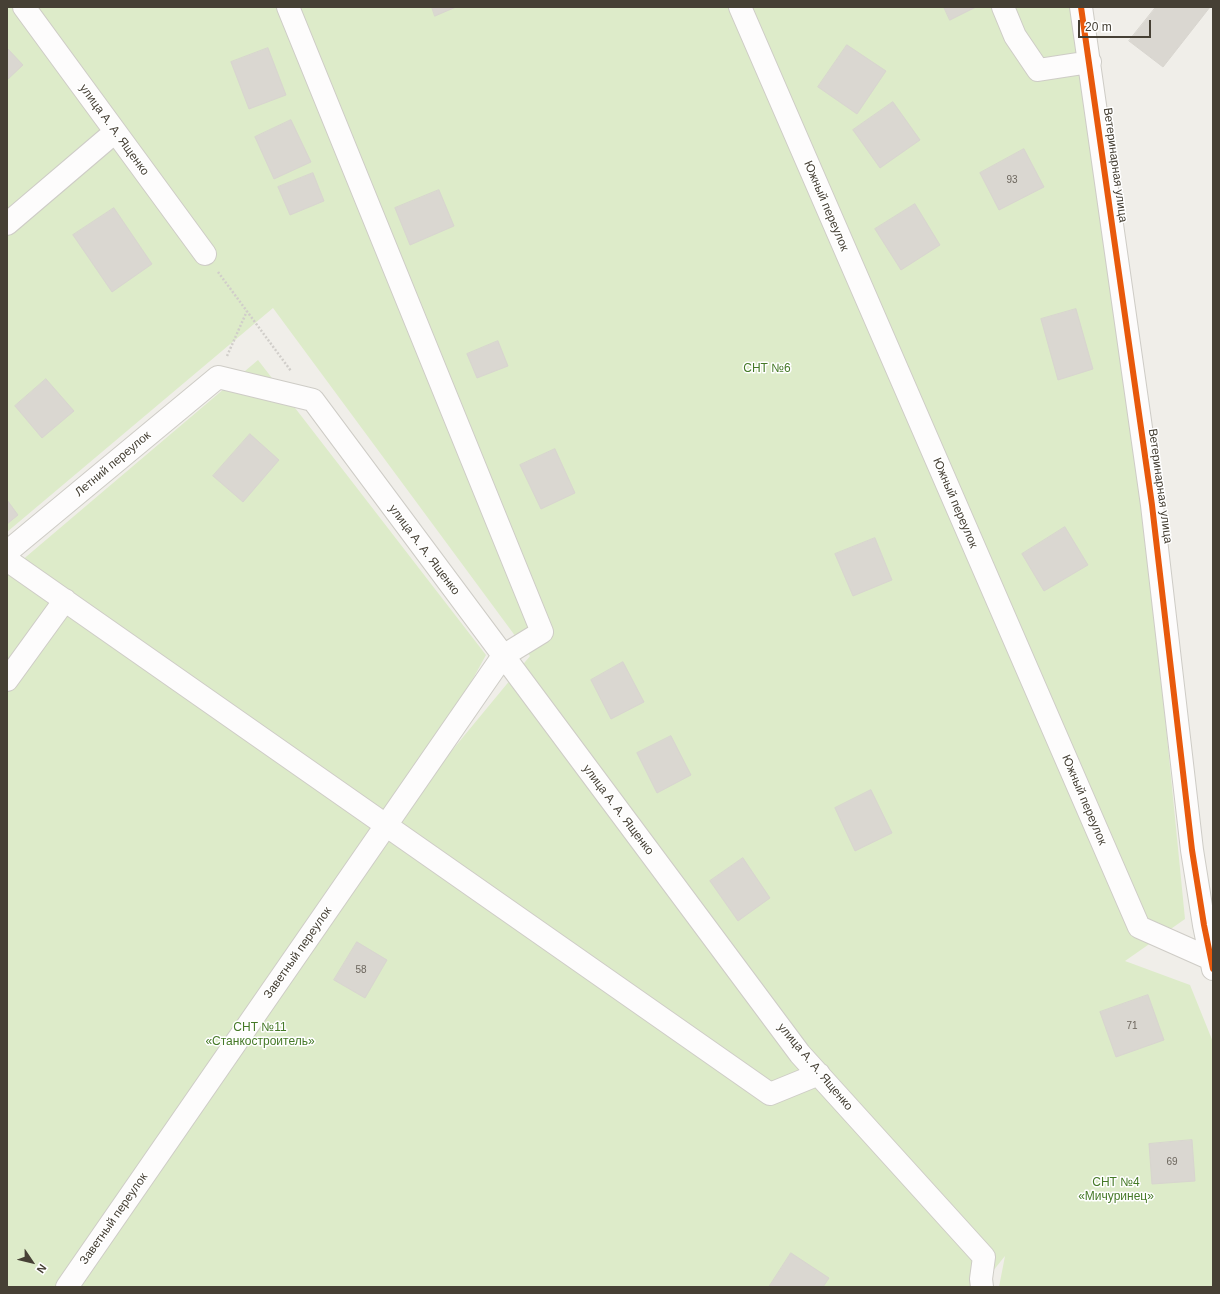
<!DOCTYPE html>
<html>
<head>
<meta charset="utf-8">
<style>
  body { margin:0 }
  #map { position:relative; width:1220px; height:1294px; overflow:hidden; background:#f0eee9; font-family:Arial,sans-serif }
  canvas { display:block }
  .frame { position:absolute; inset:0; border:8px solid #464035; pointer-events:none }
  .north { position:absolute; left:12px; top:1242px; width:40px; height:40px; -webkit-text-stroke:3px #fff; paint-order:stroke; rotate:125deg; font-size:11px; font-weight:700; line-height:16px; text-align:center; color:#464035 }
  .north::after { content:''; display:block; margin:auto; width:14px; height:18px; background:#464035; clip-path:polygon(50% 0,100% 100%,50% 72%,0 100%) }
  .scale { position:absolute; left:1078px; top:20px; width:73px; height:18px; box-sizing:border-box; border:2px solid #464035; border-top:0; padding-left:5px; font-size:12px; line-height:14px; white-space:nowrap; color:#464035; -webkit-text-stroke:3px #fff; paint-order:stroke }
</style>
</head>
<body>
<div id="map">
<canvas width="1220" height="1294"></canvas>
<div class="frame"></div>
<div class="north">N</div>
<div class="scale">20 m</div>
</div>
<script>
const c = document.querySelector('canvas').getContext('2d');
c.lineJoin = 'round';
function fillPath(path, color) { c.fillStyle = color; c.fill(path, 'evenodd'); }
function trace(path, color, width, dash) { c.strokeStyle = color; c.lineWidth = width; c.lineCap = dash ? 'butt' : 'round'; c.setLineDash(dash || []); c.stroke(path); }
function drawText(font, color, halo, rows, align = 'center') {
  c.font = font + ' Arial,sans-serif'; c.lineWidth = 3; c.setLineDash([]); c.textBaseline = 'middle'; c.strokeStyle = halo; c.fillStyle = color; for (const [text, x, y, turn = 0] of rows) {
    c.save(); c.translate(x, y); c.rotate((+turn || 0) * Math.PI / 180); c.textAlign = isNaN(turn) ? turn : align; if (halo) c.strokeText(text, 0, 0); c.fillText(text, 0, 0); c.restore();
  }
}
fillPath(new Path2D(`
  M7,7H1085L1108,139L1185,919L1125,961L1190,985L1213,1042V1287H999L1005,1256L980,1287H7V573L258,360L486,655L397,817L530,656L273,308L7,532Z`), '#ddebc9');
const building = new Path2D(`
  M432,7H456L435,16Z
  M944,7H976L950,20Z
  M1156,7H1210L1163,67L1129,41Z
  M847,45L886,71L857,114L818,87Z
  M7,48L23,65L7,80Z
  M268,48L286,95L249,109L231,62Z
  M893,102L920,140L880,168L853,130Z
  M291,120L311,162L274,179L255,137Z
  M1024,149L1044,187L999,210L980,173Z
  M313,173L324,201L290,215L278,187Z
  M439,190L454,226L410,245L395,208Z
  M915,204L940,245L901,270L875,229Z
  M114,208L152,264L112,292L73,235Z
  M1076,309L1093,369L1058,380L1041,319Z
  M498,341L508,366L477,378L467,354Z
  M46,379L74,411L42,438L15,406Z
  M250,434L279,460L243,502L213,476Z
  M555,449L575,493L541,509L520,465Z
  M7,500L18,515L7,524Z
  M1065,527L1088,565L1044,591L1022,554Z
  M875,538L892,580L853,596L835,554Z
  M623,662L644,702L611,719L591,680Z
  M671,736L691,775L657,793L637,753Z
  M871,790L892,833L855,851L835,808Z
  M743,858L770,898L738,921L710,881Z
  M357,942L387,960L365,998L334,980Z
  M1148,995L1164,1040L1116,1057L1100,1012Z
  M1192,1140L1195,1181L1152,1184L1149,1144Z
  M791,1253L829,1278L823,1287H769Z`);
fillPath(building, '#dad7d1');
trace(building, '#d8d5cf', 1);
const minor = new Path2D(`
  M24,7L205,254
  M740,7L1139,927L1211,959
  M1003,7L1015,36L1038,70L1090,62
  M1081,7L1152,505L1192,850L1204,925L1213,969
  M7,224L115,132
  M7,552L218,377L313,400L800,1054L984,1257L981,1279L982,1287
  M7,560L770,1094L819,1074
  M7,680L65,600
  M67,1287L503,656L542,632L288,7`);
trace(minor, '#ceccc6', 24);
trace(new Path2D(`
  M218,272L291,371
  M227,356L247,311`), '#d1ceca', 2.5, [2, 2]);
trace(minor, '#fdfcfc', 22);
trace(new Path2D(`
  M1081,7L1152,505L1192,850L1204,925L1213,969`), '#e8590c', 6);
drawText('10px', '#6c665d', null, [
  ["93",1012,180],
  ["58",361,970],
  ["71",1132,1026],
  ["69",1172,1162]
]);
drawText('12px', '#464035', '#fff', [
  ["улица А. А. Ященко",114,130,54],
  ["Ветеринарная улица",1115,165,82],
  ["Южный переулок",826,206,67],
  ["Летний переулок",113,464,-40],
  ["Ветеринарная улица",1160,486,82],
  ["Южный переулок",955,503,67],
  ["улица А. А. Ященко",424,550,53],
  ["Южный переулок",1084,800,67],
  ["улица А. А. Ященко",618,810,53],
  ["Заветный переулок",298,953,-55],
  ["улица А. А. Ященко",815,1067,50],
  ["Заветный переулок",114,1219,-55]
]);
drawText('12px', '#457927', '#fff', [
  ["СНТ №6",767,369],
  ["СНТ №11",260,1028],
  ["«Станкостроитель»",260,1042],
  ["СНТ №4",1116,1183],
  ["«Мичуринец»",1116,1197]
]);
</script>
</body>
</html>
